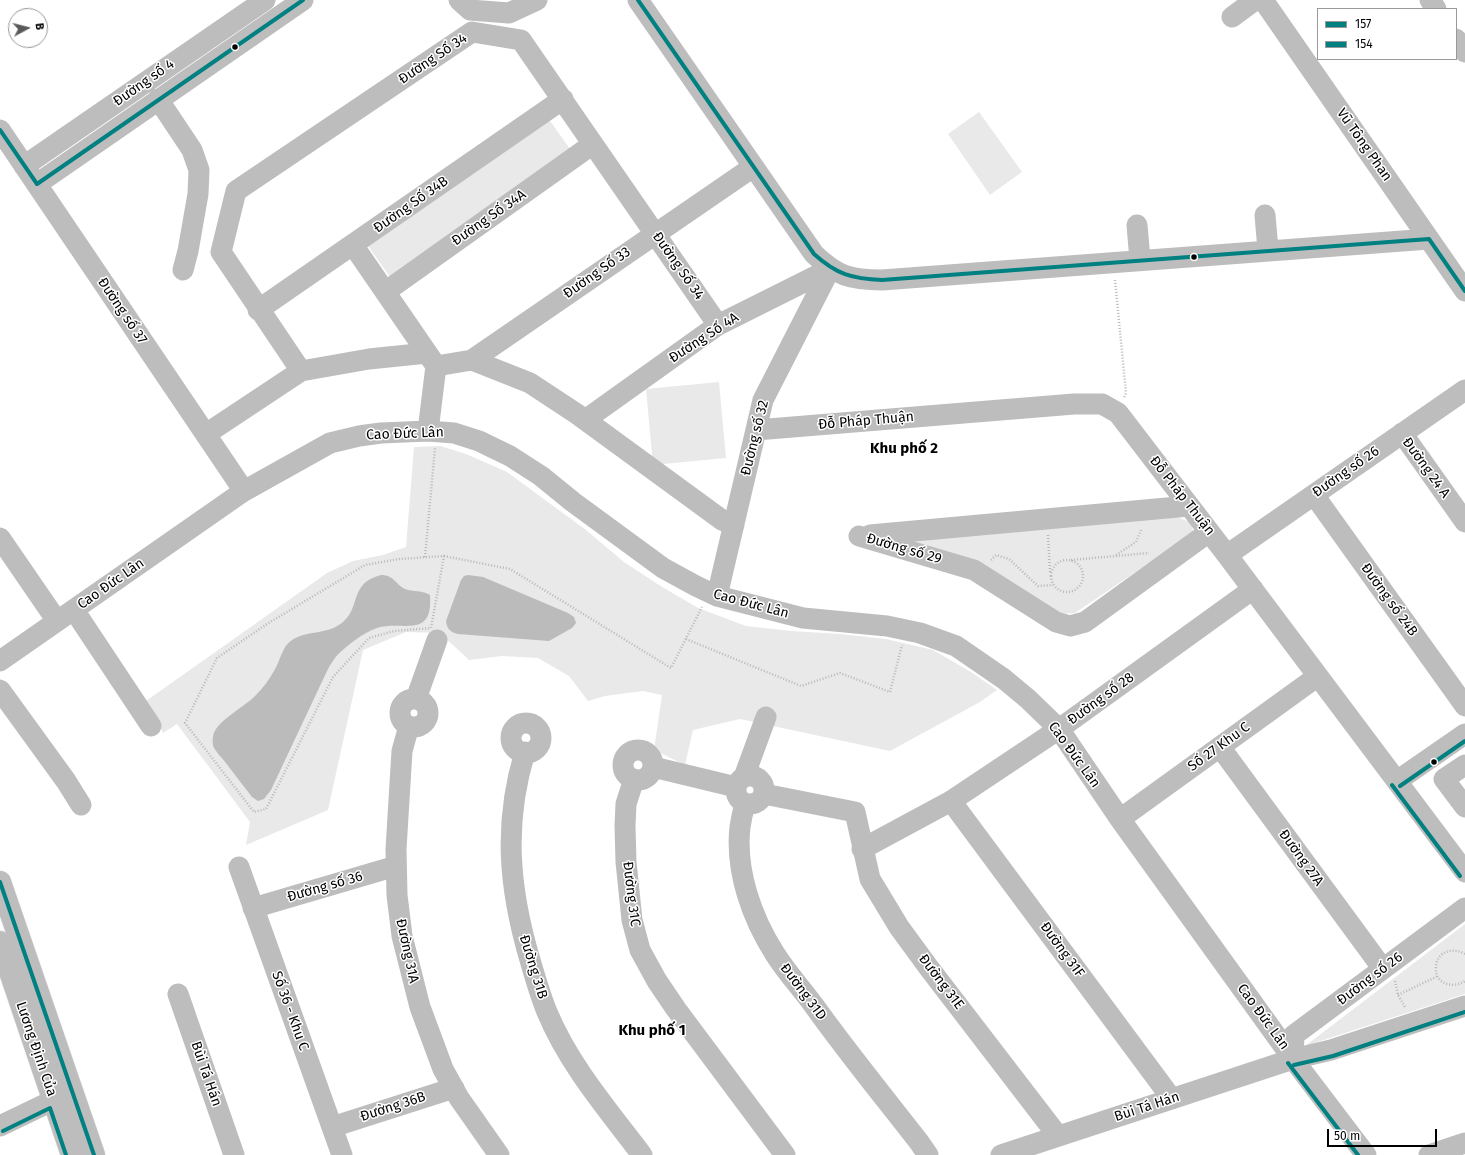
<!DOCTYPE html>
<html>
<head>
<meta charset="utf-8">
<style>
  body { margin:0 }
  #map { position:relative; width:1465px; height:1155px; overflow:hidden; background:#fff; font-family:"Fira Sans",sans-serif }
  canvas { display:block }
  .legend { position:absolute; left:1317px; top:8px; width:140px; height:52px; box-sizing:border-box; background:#fff; border:1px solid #999; margin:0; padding:5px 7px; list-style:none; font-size:12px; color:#000 }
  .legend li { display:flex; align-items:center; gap:8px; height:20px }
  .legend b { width:20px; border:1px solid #999 }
  .north { position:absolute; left:8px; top:8px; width:40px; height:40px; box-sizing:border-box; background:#fff; border:1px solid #999; border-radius:50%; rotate:83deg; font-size:11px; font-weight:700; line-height:16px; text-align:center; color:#000 }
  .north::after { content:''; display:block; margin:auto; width:14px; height:18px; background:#595959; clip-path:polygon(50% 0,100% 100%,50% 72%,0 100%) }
  .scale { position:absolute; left:1327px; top:1129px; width:110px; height:18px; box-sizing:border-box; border:2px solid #000; border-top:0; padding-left:5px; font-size:12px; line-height:14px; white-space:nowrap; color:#000; -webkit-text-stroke:3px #fff; paint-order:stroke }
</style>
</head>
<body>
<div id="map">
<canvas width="1465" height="1155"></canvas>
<ul class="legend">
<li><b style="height:5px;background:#008080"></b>157</li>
<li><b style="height:5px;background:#008080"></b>154</li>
</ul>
<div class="north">B</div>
<div class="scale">50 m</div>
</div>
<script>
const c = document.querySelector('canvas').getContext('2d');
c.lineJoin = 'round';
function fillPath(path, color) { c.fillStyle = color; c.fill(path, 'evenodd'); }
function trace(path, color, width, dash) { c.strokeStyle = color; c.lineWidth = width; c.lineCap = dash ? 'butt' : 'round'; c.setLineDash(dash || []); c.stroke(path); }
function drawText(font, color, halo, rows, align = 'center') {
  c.font = font + ' "Fira Sans",sans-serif'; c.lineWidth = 3; c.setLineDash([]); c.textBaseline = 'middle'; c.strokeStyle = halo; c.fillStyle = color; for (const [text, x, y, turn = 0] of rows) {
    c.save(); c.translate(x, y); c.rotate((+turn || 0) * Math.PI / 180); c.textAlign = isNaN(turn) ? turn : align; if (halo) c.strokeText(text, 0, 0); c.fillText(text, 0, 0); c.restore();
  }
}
fillPath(new Path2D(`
  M979,112L1022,172L990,195L948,134Z
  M548,118L570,149L390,277L368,246Z
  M719,382L726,458L653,465L646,389Z
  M440,446L466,454L507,472L586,530L624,562L659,585L698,608L746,626L791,631L840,634L886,639L933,650L971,672L997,690L980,702L890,751L740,719L693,730L685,765L654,750L662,695L643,691L605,696L588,701L569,676L538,658L502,656L469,660L440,633L406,632L363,650L328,810L246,845L250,822L177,724L163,733L146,701L327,573L353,561L383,555L406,547L414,447Z
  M1177,517L1192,523L1193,533L1075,613L1059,614L902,542Z
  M1465,924V994L1305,1046Z`), '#e9e9e9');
fillPath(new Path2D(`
  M381,575C394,575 395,584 405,589C413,592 423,590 430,595C433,640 403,620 377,628C364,632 343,648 335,658C332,662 329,667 327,671L271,790L264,799L258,801L252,797C243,785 234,774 226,763C222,758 216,752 213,746C213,743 212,740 213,737C214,722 245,707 256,695C263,688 269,680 274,671C280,662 282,646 292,640C307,630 328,635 343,622C361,607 349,583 381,575Z
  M468,575L483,577L568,613L574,617L576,623L572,628L549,641L458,634C450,632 447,629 446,621L461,580L464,576Z`), '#bbb');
const major = new Path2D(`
  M0,882L94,1155
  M0,942L72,1155`);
trace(major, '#dbdbdb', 23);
trace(new Path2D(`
  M1115,280L1126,393L1124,398
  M1048,535L1050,572
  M1116,555L1136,542L1142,528
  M444,556L431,628L394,631L369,638L333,677L266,809L254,812L185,723L217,658L267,624L365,565L399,559Z
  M444,556L510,569L671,668L702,607
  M425,557L435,448
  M1051 576a16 16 0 1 1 32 0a16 16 0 1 1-32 0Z
  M991,560L996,555L1009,559L1038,586L1053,585
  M1071,560L1149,553
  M686,639L801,686L840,673L890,692L902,645
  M1465,954C1453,947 1436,951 1436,968C1435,984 1453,989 1465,981
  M1395,981L1398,995L1405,1007
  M1398,995L1438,976`), '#b8b8b8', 2.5, [1, 2]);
trace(new Path2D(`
  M459,0L470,10L509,13L537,0
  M638,0L814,254C837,276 850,280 882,280L1429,239
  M1263,0L1465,291
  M1430,0L1436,9
  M1232,17L1255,0
  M1456,39L1465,52
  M158,99L192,150L199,170L198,194L188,251L183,270
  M0,130L244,491
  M24,166L265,0
  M37,184L303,0
  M1265,215L1268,250
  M1137,225L1140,260
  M353,245L434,363
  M385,292L593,144
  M258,310L563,99
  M472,360L530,383L577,414L722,520L734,525
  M301,371L221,252L236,191L472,32L521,40L718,325
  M585,420L718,325L830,269
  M756,430L1074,404H1102L1118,413L1227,555L1465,872
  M428,431L436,366L472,360L753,167
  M1402,433L1465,522
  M206,434L301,371L369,359L427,353
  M1314,495L1465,706
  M870,535L1189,506
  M859,536L974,570L1056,622L1070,626L1085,622L1209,532
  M0,538L57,621
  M1227,555L1465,390
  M717,596L763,400L830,269
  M74,610L151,726
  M0,661L244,491L330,443L359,436L381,433L428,431L454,433L479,441L510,456L541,476L573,502L663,568L696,586L717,596L803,618L887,626L920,633L956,646L1004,679L1028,699L1059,729L1120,819L1293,1059L1366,1155
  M0,690L66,781L81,805
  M400 713a14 14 0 1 1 28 0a14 14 0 1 1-28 0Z
  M416,699L437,640
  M511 738a15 15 0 1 1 30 0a15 15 0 1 1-30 0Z
  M409,726L402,751L396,849L397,895L402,936L420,1007L443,1069L459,1098L499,1155
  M1220,747L1383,969
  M623 765a15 15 0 1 1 30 0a15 15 0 1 1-30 0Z
  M525,752C503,824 509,889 530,960C535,977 540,995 547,1012C569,1065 608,1110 642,1155
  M1465,765L1444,779L1465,807
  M653,767L736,787
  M736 790a14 14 0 1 1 28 0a14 14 0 1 1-28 0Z
  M744,777L766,717
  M634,779L626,804L625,826L626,862L632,920L640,950L657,981L676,1009L785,1155
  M1397,781L1465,734
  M764,794L855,812L870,879L899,927L929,968L1058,1136
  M951,801L1172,1099
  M745,804C743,811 741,820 740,827C735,871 752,918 775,954C787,973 802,989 815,1007C848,1053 884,1097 919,1142L928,1155
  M1120,819L1318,676
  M862,849L951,801L1059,729L1253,589
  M239,867L342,1155
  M253,908L396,866
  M178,994L234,1155
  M1293,1059L1294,1035L1465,908
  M0,1126L54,1100L71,1094
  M332,1127L454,1088
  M1001,1155L1293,1059L1331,1050L1465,1006
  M1429,1155L1465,1143`), '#bdbdbd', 21);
trace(major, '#bdbdbd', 22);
trace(new Path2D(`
  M638,0L814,254C836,274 852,279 882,280L1429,239
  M0,130L37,184L303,0
  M1429,239L1465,291
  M0,882L94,1155`), '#008080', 4);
trace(new Path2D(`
  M1392,785L1460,876
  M1400,786L1465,741
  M1288,1063L1358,1155
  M1294,1065L1333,1056L1465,1012
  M3,1131L50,1108L66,1155`), '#008080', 4);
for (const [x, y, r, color] of [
  [235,47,3.5,"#000"],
  [1194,257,3.5,"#000"],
  [1434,762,3.5,"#000"]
]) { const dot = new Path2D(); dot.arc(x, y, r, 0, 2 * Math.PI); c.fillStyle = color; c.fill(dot); trace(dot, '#fff', 1.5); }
drawText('14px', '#000', '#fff', [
  ["Đường Số 34",433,59,-34],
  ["Đường số 4",144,83,-35],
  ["Vũ Tông Phan",1364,145,55],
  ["Đường Số 34B",411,205,-35],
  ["Đường Số 34A",489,218,-35],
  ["Đường Số 34",678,266,55],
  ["Đường Số 33",597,273,-35],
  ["Đường số 37",122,311,56],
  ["Đường Số 4A",704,338,-33],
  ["Đỗ Pháp Thuận",866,421,-5],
  ["Cao Đức Lân",405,434,-2],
  ["Đường số 32",755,438,-76],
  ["Đường 24 A",1426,468,54],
  ["Đường số 26",1346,472,-35],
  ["Đỗ Pháp Thuận",1182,496,52],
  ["Đường số 29",904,549,16],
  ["Cao Đức Lân",111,584,-35],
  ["Đường số 24B",1389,600,54],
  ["Cao Đức Lân",751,604,15],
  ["Đường số 28",1101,699,-36],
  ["Số 27 Khu C",1219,747,-36],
  ["Cao Đức Lân",1074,755,54],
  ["Đường 27A",1301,858,54],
  ["Đường số 36",325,887,-16],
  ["Đường 31C",631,894,83],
  ["Đường 31F",1062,950,54],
  ["Đường 31A",407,951,78],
  ["Đường 31B",533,967,73],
  ["Đường số 26",1370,979,-37],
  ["Đường 31E",941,982,53],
  ["Đường 31D",803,992,53],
  ["Số 36 - Khu C",290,1011,70],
  ["Cao Đức Lân",1263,1017,54],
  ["Lương Định Của",36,1049,71],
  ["Bùi Tá Hán",206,1074,71],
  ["Đường 36B",393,1107,-18],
  ["Bùi Tá Hán",1147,1107,-18]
]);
drawText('bold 15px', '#000', '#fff', [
  ["Khu phố 2",904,449],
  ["Khu phố 1",652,1031]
]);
</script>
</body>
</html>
